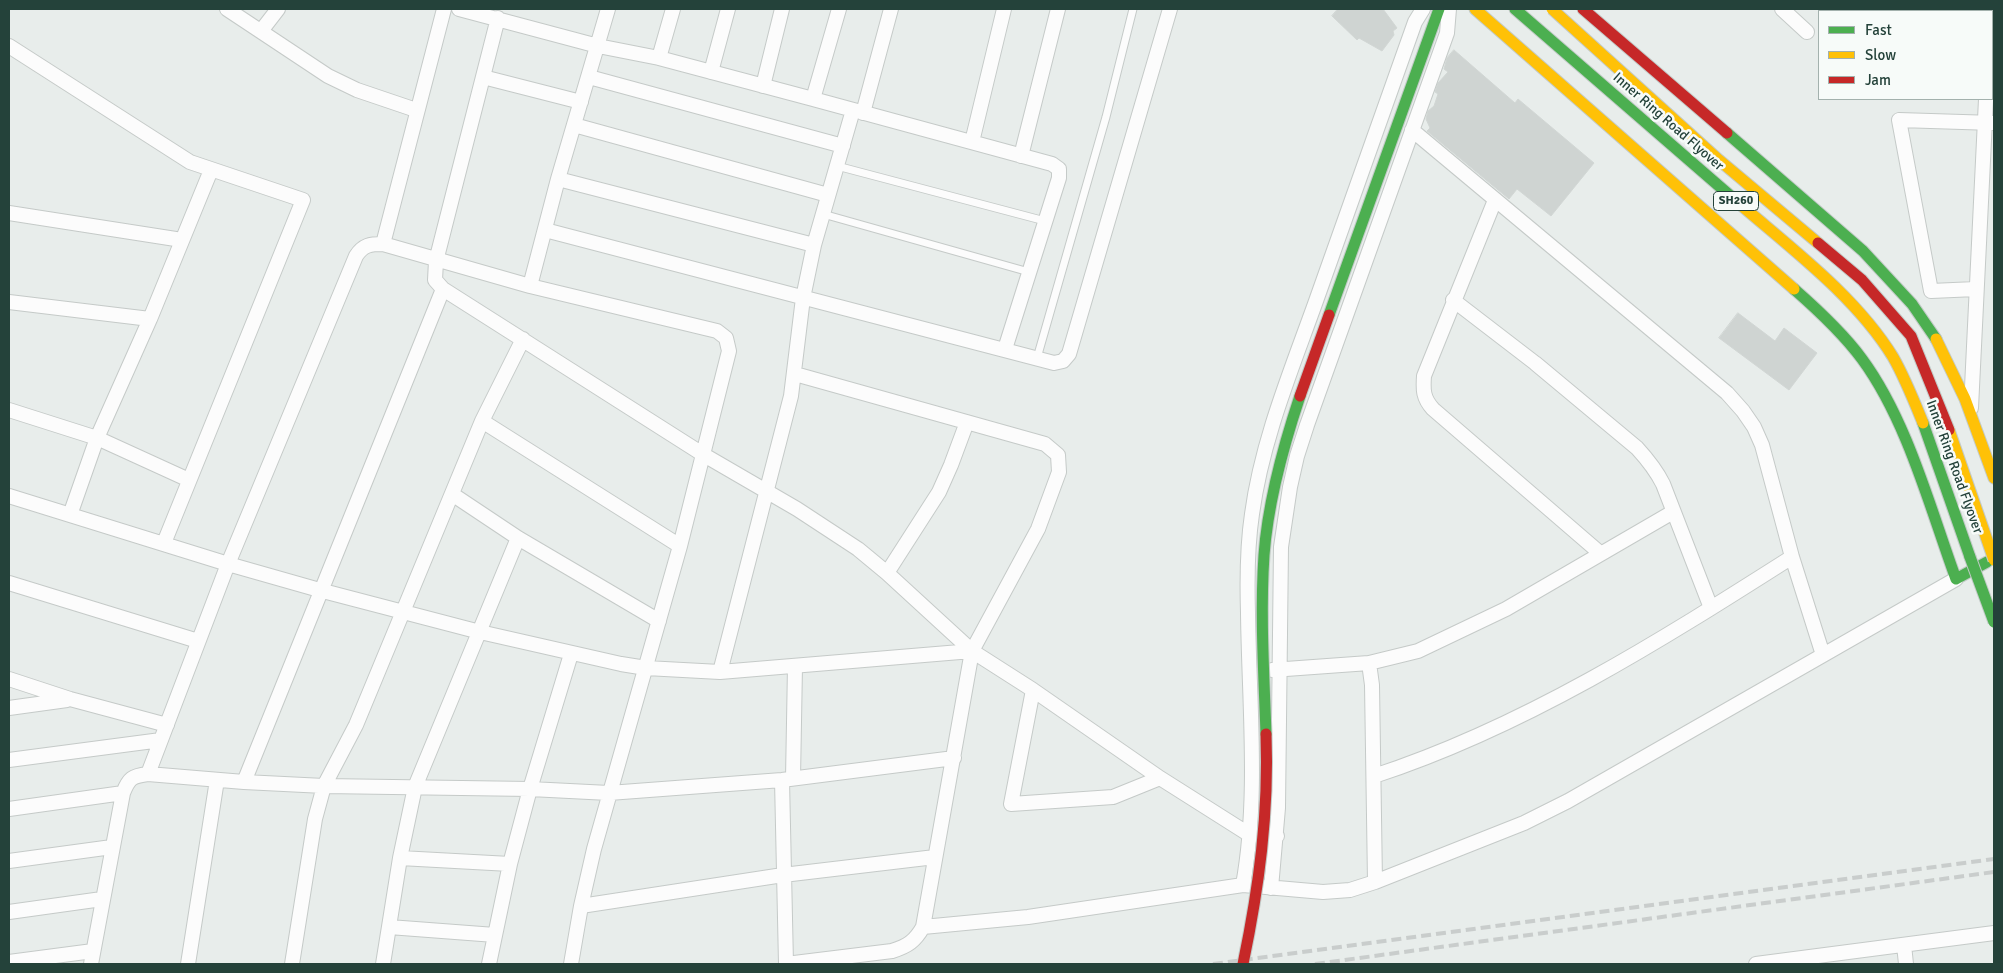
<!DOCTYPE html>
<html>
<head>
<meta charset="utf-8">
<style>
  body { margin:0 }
  #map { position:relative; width:2003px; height:973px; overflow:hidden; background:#e8edeb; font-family:Signika,sans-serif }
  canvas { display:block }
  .frame { position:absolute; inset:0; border:10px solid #24423a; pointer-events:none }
  .legend { position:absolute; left:1818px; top:10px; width:175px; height:90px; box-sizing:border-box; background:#f7fbf9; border:1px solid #a3b1ad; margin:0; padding:6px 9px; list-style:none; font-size:15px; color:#24423a }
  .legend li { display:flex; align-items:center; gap:10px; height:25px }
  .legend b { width:25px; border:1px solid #a3b1ad }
</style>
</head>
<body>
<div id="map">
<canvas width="2003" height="973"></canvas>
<div class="frame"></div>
<ul class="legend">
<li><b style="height:6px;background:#4caf50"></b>Fast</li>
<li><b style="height:6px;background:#ffc107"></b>Slow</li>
<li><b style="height:6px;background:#c62828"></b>Jam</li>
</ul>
</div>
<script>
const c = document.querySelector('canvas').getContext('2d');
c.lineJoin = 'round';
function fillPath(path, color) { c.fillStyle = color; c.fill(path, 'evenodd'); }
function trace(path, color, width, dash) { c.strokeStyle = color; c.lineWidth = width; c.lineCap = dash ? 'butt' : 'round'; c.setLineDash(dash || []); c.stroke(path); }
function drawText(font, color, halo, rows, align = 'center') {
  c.font = font + ' Signika,sans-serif'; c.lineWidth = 5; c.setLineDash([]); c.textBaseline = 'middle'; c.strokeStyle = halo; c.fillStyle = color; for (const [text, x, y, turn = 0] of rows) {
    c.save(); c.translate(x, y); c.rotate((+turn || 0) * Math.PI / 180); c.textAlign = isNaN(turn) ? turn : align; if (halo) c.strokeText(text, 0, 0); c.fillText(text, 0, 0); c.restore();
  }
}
const building = new Path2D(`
  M1338,9H1383L1397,28L1393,31L1394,35L1382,51L1359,38L1357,40L1332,16Z
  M1454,50L1515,103L1518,99L1594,163L1551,216L1517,189L1509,199L1427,131L1430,128L1426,119L1428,111L1434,106L1438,94L1435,92L1438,83L1448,72L1444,69L1447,58Z
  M1738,313L1775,341L1784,328L1817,353L1789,390L1719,338Z`);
fillPath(building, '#cfd4d2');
trace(building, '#d1d6d4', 1);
const lane = new Path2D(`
  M837,166L1045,221
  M823,214L1029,272
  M1037,358L1106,117L1133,9`);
const street = new Path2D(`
  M227,9L328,76L357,90L416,110
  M459,9L598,46L659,58L813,99L839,9
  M1782,9L1807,32
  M1833,9H1837
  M1989,11V9
  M498,18L436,261L435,280L443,289L704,455L797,509L858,549L887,573L972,651L1033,690L1160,778L1250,835L1277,836
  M261,31L278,9
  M9,46L190,162L303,200L164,543
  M659,58L673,9
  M711,72L728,9
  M483,77L581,102
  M589,77L843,146
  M763,86L782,9
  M813,99L1052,164L1059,169V178L1005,349
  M863,113L891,9
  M574,125L828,195
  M1412,130L1727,393L1743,411L1754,427L1762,445L1792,557L1823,655
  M972,142L1004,9
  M1021,156L1058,9
  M558,179L814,245
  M1495,200L1424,376C1423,390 1423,398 1433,409L1600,553
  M9,213L182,240
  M545,230L1054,363L1063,361L1069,354L1170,9
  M383,244L444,9
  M530,286L558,179L608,9
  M1976,289L1931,291L1899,120L1994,123
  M1453,300L1535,363L1637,448C1648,460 1656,470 1663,484L1711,608
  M9,302L150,319
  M1971,408L1986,99
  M9,410L97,438L189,480
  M482,421L680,546
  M452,494L518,538L659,621
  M9,496L228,564L323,591L480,632L621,664L646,668L720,672L972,651
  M70,515L97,438L150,319L211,170
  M887,573L939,492L951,465L967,422
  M9,583L198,641
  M1369,663L1372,685L1375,882
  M1272,670L1369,663L1418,651L1506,609L1673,512
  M720,672L791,396L803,298L814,245L853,110
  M9,679L70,699L167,725
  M1033,690L1011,804L1113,797L1160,778
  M9,708L67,700
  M9,760L161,740
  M148,774L228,564L356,256C363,245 370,244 383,244L530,286L717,331L726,338L729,351L680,546L594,849L581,906L571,964
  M1374,776C1524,727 1660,641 1792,557
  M793,778L795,666
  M782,780L786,964
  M244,782L443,289
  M9,809L123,793
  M400,858L510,864
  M9,861L112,847
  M1243,885C1259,797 1249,702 1248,613C1247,580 1247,547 1252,514C1262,440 1291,371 1316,301C1349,208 1382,115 1415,22L1423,9
  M1271,888L1278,808L1281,547L1290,487L1297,456L1307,425L1447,33L1449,9
  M581,906L783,875L935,857
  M9,912L102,899
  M389,927L495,935
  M923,927L1028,917L1243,885L1323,892L1350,890L1375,882L1524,823L1568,801L1956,579
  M1904,945L1906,964
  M9,962L93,951
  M91,964L123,793C129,778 132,776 148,774L244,782L324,786L530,789L609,793L782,780L954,758
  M188,964L217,780
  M292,964L315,819L324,786L356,725L482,421L523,339
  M383,964L400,858L415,787L518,538
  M489,964L510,864L530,789L571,654
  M786,964L892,951C908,946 915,941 923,927L972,651L1038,529L1059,472L1058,455L1045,444L795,374
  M1756,964L1994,933`);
const fast = new Path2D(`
  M1515,9L1734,199
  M1727,133L1863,251L1912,304L1936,339
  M1794,289C1818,310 1843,333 1862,359C1907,420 1930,508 1956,579L1987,562
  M1329,315L1439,9
  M1923,423L1970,557`);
const slow = new Path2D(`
  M1475,9L1794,289
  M1734,199C1788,246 1855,295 1893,357C1905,378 1914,401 1923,423
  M1936,339L1965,399L1994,478`);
const jam = new Path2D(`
  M1583,9L1727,133`);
trace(lane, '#c5cac8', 9);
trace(street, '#c5cac8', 16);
trace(fast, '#c3cbc8', 13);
trace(slow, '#c3cbc8', 13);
trace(jam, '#c3cbc8', 13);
trace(lane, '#fcfcfc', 7);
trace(street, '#fcfcfc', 14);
trace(fast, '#4caf50', 11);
trace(slow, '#ffc107', 11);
trace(jam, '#c62828', 11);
trace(new Path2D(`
  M1213,964L1994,859
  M1315,964L1994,872`), '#c9cdcc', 4, [10, 5]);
const fastBridge = new Path2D(`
  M1970,557L1994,622
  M1266,734C1264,675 1260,615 1264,555C1268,501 1283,447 1300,396`);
const slowBridge = new Path2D(`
  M1552,9L1719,160L1818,243
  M1949,430L1994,560`);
const jamBridge = new Path2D(`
  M1818,243L1862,280L1911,336L1949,430
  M1300,396L1329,315
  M1243,964C1259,887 1269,813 1266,734`);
trace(fastBridge, '#c3cbc8', 13, []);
trace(slowBridge, '#c3cbc8', 13, []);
trace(jamBridge, '#c3cbc8', 13, []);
trace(fastBridge, '#4caf50', 11);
trace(slowBridge, '#ffc107', 11);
trace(jamBridge, '#c62828', 11);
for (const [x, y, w] of [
  [1736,201,45]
]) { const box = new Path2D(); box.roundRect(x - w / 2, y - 9.5, w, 19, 4); c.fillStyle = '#f7fbf9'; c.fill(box); trace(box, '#24423a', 1); }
drawText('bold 12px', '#24423a', null, [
  ["SH260",1736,201]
]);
drawText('14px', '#24423a', '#f7fbf9', [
  ["Inner Ring Road Flyover",1668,122,41],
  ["Inner Ring Road Flyover",1954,467,70]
]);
</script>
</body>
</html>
